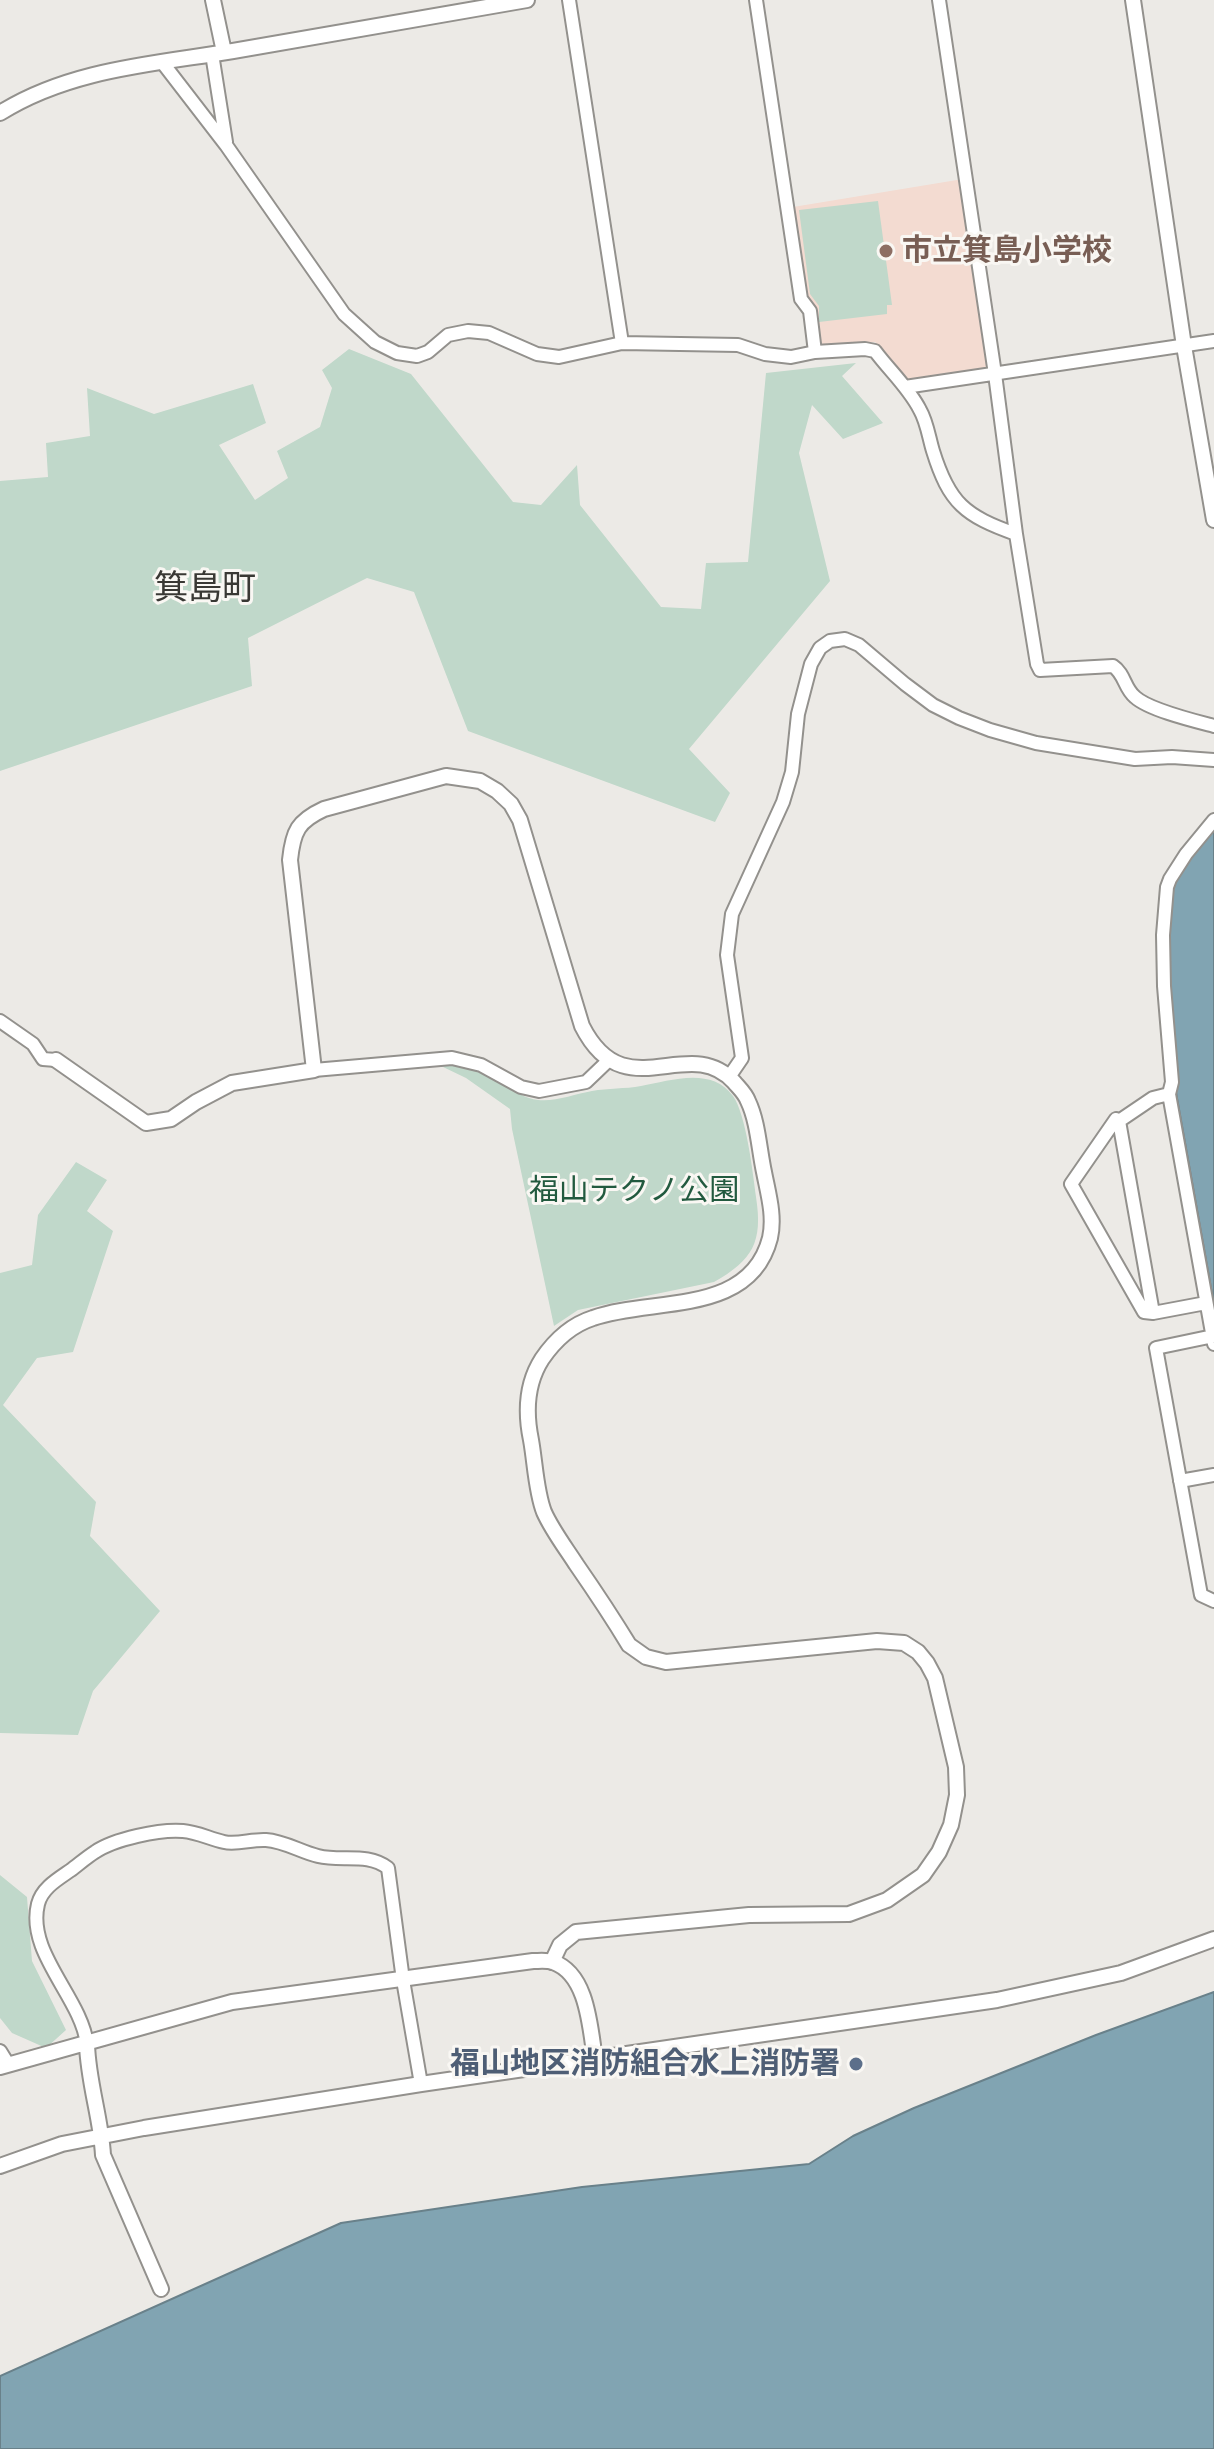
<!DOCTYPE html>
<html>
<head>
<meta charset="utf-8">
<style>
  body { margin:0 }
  canvas { display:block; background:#eceae6 }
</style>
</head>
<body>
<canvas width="1214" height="2449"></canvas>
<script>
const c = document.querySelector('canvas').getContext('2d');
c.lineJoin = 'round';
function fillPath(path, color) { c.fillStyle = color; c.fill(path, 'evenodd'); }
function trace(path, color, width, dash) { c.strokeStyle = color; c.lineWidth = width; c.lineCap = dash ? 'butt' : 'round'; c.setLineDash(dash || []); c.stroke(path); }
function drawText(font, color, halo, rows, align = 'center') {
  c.font = font + ' Mulish,"Noto Sans JP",sans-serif'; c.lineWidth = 6; c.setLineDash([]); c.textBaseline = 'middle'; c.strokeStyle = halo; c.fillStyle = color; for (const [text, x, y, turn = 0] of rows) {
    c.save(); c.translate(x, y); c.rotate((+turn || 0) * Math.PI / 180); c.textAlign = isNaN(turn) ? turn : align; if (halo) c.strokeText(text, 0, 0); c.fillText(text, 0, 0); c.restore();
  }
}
fillPath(new Path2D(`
  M963,179L988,370L910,383L902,376L875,342L820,347L816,345L815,308L806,295L793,207Z`), '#f3dbd1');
fillPath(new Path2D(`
  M878,201L892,305H887V314L819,322V306L810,294L799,210Z
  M349,349L411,374L513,502L541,505L577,465L580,505L661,607L701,609L706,563L748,562L766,373L856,363L842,376L883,423L843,439L812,405L799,453L830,581L689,749L730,793L715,822L468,731L414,592L367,578L248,638L252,686L0,771V481L48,477L46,443L90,436L87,388L154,414L253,384L266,423L219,445L255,500L288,478L277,451L320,427L332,388L322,370Z
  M441,1066C451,1066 462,1065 472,1068C495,1074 514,1097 538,1100C555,1102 575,1094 592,1091C608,1088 625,1089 641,1086C670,1081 711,1066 733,1096C746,1114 753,1173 756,1197C763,1242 753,1260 714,1282L578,1310L554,1326L512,1129L510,1109L466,1078Z
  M76,1162L107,1180L87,1211L113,1231L73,1352L37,1358L3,1405L96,1502L90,1536L160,1611L93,1691L78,1735L0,1733V1273L32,1265L38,1215Z
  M0,1875L27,1897L32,1961L66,2030L46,2048L12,2033L0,2018Z`), '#c0d8ca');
const water = new Path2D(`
  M1214,825V1305L1175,1087L1166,930L1172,880Z
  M1214,1992V2449H0V2376L341,2223L582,2187L809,2164L853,2136L914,2108L1096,2035Z`);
fillPath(water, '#81a4b2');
trace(water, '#69818a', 2);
const minor = new Path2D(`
  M569,0L622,343
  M756,0L801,299L810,311L815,352
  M939,0L995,374L1016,534
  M212,54L226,142
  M162,62L226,145L344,314L375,342L397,353L417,356L428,352L448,335L468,331L489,333L537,354L559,357L622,343L738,345L765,354L791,357L815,352L865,349L875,351C889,370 909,388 920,410C927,422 929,438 933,451C949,503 965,516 1016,534L1037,664L1040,670L1113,666C1125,674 1124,688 1135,697C1149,710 1195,721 1214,726
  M905,387L1214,341
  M1214,820L1186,854L1170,879L1167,887L1163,935L1164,986L1172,1082L1169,1094L1214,1344
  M0,1021L33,1044L43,1059L56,1060
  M314,1070L452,1058L481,1065L521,1087L539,1091L586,1082L609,1060
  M729,1077L742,1058L727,955L732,914L783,802L792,772L798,714L811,664L820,648L830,641L845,639L859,645L905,684L933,705L959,718L990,730L1036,743L1135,759L1172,757L1214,760
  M1169,1094L1153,1098L1119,1121L1153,1313L1206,1303
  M1119,1121L1116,1119L1071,1184L1144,1312L1153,1313
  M1213,1336L1156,1348L1201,1595L1214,1601
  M1180,1481L1214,1475
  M87,2044C81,1997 26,1953 38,1904C42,1888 58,1879 71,1870C79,1864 87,1857 95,1852C114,1839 160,1829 183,1831C197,1832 210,1839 224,1842C237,1845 252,1839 266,1840C284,1841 301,1852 318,1856C342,1862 367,1852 388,1868L403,1980L421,2084
  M0,2051L8,2064`);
const tertiary = new Path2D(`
  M213,0L224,52
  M1133,0L1184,346L1214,520
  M0,113C70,69 154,64 233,51C331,34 429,17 527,0
  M56,1060L146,1123L171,1119L196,1102L232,1083L314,1070L290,860C293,831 298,821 324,809L446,776L480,781L497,791L511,804L520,820L582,1026C625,1111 688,1032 734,1082C739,1088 745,1093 748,1101C758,1122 759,1149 764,1172C768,1193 775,1216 770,1238C750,1317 651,1297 593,1318C571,1325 555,1340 542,1359C526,1384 525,1411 531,1440C535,1462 536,1492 544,1512C552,1530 565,1547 576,1564C594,1590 612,1617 629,1645L646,1657L666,1662L877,1641L904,1643L918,1652L927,1663L935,1678L956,1767L957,1795L951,1825L939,1852L923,1875L887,1900L849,1914L749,1915L576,1932L560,1945L552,1962
  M87,2044C88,2082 101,2118 103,2155L161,2289
  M0,2067L232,2002L533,1961C539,1961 547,1960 553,1962C588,1974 590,2028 595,2059
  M0,2166L62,2144L144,2128L421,2084L997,2000L1121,1973L1214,1939`);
trace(minor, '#93918d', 16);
trace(tertiary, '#93918d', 18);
trace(minor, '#fff', 12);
trace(tertiary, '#fff', 14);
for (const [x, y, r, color] of [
  [886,251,8,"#8d6e63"],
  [856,2064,8,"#5c6f8a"]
]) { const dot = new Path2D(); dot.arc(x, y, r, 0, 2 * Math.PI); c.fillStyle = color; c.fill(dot); trace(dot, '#f9f7f3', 3); }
drawText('bold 30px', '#785e54', '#f9f7f3', [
  ["市立箕島小学校",902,251]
], 'left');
drawText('30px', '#225a3f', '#f9f7f3', [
  ["福山テクノ公園",634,1191]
]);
drawText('bold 30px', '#4e5e75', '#f9f7f3', [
  ["福山地区消防組合水上消防署",840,2064]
], 'right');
drawText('34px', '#393834', '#f9f7f3', [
  ["箕島町",205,589]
]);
</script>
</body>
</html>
